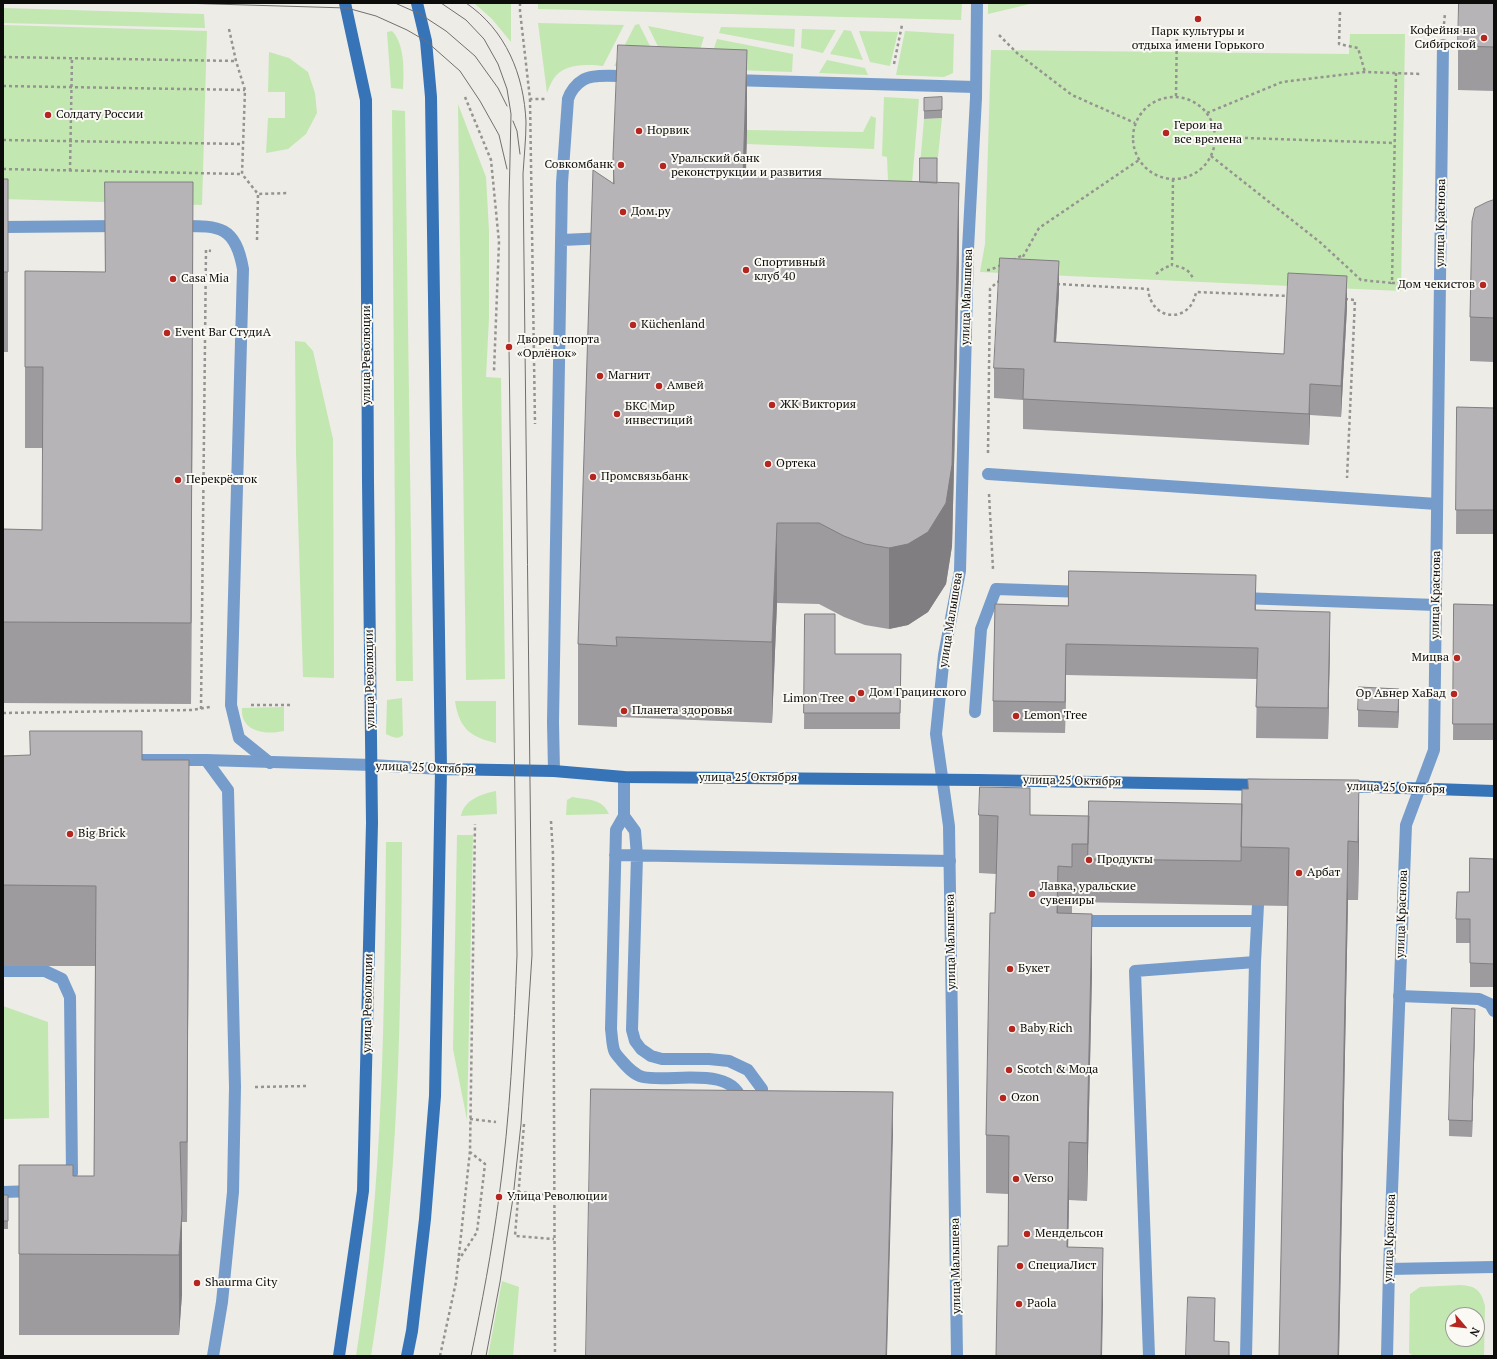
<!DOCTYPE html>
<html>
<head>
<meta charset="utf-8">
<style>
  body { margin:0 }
  #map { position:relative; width:1497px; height:1359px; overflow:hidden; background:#edece7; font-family:"PT Serif",serif }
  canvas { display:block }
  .frame { position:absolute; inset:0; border:4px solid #0c0c0b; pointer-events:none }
  .north { position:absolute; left:1445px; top:1307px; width:40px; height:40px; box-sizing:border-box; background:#faf9f4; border:1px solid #9b9a97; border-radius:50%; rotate:118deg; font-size:11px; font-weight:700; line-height:16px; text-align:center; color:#0c0c0b }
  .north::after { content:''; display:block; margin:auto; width:14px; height:18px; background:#b52620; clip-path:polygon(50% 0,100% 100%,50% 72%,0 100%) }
</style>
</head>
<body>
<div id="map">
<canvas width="1497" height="1359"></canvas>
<div class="frame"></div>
<div class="north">N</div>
</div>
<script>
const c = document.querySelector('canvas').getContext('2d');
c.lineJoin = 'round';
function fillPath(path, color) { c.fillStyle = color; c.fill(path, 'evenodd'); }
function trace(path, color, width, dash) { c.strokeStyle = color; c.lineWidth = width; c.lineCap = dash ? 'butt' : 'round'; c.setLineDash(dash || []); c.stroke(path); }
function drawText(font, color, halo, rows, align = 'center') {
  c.font = font + ' "PT Serif",serif'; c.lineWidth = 4; c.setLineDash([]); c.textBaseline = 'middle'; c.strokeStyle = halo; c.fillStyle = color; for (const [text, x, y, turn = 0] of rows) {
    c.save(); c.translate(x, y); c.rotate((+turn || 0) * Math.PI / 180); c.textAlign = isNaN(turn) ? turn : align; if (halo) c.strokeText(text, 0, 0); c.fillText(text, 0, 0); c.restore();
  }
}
fillPath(new Path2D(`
  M474,3H511V42L492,19Z
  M538,3H962L961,20L538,9Z
  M988,3H1034L988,14Z
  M3,8L204,14L205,28L3,23Z
  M538,23L624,25L603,66C591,64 570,64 560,72C553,77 550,85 547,93Z
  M639,24L661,68L614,66L635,25Z
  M3,25L207,31L202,205L3,199Z
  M648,26L704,37L694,69L668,67Z
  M721,27L795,29L794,47L719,33Z
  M802,29L836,30L823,53L801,48Z
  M844,30L851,31L863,60L830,54Z
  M392,31C405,44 404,72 403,89L391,88L387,32Z
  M859,31L898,32L890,66L870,62Z
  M905,31L954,34L953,73L944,77L896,75Z
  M1350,34H1405L1401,291L980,272L985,244L991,50L1349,54Z
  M717,39L793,54L792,72L707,69Z
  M269,52L289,58L308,72L315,93L317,113L306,134L288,149L266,153L268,118H285V92H268Z
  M827,60L865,68L868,75L819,73Z
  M884,97L919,99L912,183L888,181L887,157L882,156Z
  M458,104L486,177L489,231V318L486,377L501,378L505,679L466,680Z
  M392,110L405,111L413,681H396Z
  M871,116L876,118L874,149L747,144V130L863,132Z
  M942,118L937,166H920L924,119Z
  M295,341L305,342L313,351L333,439L334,678L303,677L296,453Z
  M402,698L403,735C398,740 392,737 386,734L387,700Z
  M455,701H496V743C470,737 459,728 455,701Z
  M284,707V731C266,735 240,732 242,708Z
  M496,791L497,814L461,816C464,800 481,794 496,791Z
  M572,797C588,800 602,798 609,814L566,815L567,800Z
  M457,835H473L467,1120L453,1049Z
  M386,842H402C401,1014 399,1186 371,1356H356C384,1186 384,1014 386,842Z
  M3,1006L48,1022L49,1118L3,1119Z
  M502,1281L519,1287L513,1356H488Z
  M1460,1285C1476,1286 1481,1290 1485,1306L1484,1356H1414L1409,1353L1410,1294L1420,1287ZM1453,1315H1477V1339H1453Z`), '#c3e7b1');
trace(new Path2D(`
  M520,3V11L530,99H547
  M1340,12L1339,44L1358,48L1365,72
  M1444,24L1445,13
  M229,29L236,61L245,90L242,174L258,194L289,193
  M999,35L1017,53L1072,95L1135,123
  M3,57L236,61
  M894,64L902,25
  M1396,73L1392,283H1419
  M3,86L245,90
  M1176,96L1177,25
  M1133 138a41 41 0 1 1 82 0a41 41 0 1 1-82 0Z
  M465,97L491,160L499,242L494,371
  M530,99L535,424
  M1207,113L1282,82L1365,72L1422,74
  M1215,137L1395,143
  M3,140L243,144
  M1211,156L1321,243L1361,280L1392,283
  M3,169L242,174
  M70,171L72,58
  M1173,179L1172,265C1181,267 1190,269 1193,279
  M257,240L258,194
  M1013,260L1023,255
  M1020,262L1039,228L1139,160
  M987,270H990L1001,265
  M1156,274L1164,268L1172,265
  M1057,284L1148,289C1151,322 1191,324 1196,292L1290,296
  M1345,299L1355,300L1347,478
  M988,453L990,289L997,282L1002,281
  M989,494L993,569
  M251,705H293
  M201,709L206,250L211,251
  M3,713L192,710L210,707
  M551,821L553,854L555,1356
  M255,1087L307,1086
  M470,1119L496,1122
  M524,1124L515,1236L554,1239
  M518,1192L554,1195
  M458,1261L477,1232L485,1164L470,1152
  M440,1356L456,1282L470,1151L475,824`), '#959491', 2.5, [3, 3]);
trace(new Path2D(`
  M731,80L975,87
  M178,226C218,226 235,224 243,269L231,705L239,738L270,763
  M3,227L122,226
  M562,240L606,238
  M988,474L1437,504
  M1241,598L1436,605
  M975,712L981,629L996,589L1085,592
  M206,760L228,790L235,1087L233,1192L222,1302L213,1356
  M554,771L553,722L562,183L568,99C570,92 576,84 583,80C592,74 621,76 632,77
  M624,777V816L635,831L637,856L632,1030L635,1041L641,1049L651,1056L662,1059H709L729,1061L748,1070L762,1089L763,1106
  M624,816L616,830L611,1029C612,1036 612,1044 614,1050C615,1054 619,1057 621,1060C627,1067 634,1075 643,1077C671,1083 735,1064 742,1103
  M615,855L950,861
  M1083,921H1257
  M3,971H45L62,979L70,997L72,1173L68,1181
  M1399,996L1479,999L1490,1004L1494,1011
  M3,1192L34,1191
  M1389,1269L1494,1267
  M1149,1356L1135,971L1255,962
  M1246,1356L1255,962L1258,905`), '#759ccb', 12);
trace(new Path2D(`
  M126,760H206L372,765L441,769
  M957,1356L949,826L936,734L944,655L960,571L968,249L976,98L977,3
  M1387,1356L1389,1269L1406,825L1434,750L1443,45`), '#759ccb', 12);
trace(new Path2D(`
  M441,769L554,771L624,777L978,780L1265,785
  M1343,786L1494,791
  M339,1356L363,1191L372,823L368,482L366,100L345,3
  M407,1356L412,1331L425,1219L435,1096L441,769L431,97L426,41L417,3`), '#3773b7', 12);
trace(new Path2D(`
  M180,3L347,8L376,16L407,30L426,41L460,71L480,101L499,135L507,169
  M395,3L420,14L446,31L475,56L498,88L507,106
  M441,3L466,20L484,39L498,64L507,89L511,114L509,203V347L517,955C514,1036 510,1117 499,1197C492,1250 482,1303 471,1356
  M466,3C506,30 524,75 526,122C526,139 524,157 523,174L532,955L521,1124L513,1198L500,1282L486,1356
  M513,121L517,131L520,154`), '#706f6d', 1);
fillPath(new Path2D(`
  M1494,3V91L1458,90V46Z
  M942,97V118L924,119V98Z
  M747,130L746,177L937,183L959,264L952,546L946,584L928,612L908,625L889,629L865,625L844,617L819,604L777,603L772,723L617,717V727L578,725V644L613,184V157Z
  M3,179H8V352H3Z
  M1494,200V362L1470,361V317Z
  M193,263L191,704L3,703V529L42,530L43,448H25V367L105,272Z
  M1059,292L1056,342L1284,354L1347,307L1341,417L1310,415L1309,445L1023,429V400L994,398V368Z
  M1457,407L1494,408V534H1456Z
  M995,604L1256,610L1330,642L1328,739L1256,738L1257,679L1066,675L1065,733L993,732V701Z
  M1454,604L1494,605V740H1453Z
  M805,614L835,654H901L900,729H804Z
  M1399,705L1398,728L1358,727V710Z
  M3,756L142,760L189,841L187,1222H182V1294L179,1335H19V1254L73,1176H94L95,966H3Z
  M979,815H1030L1359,838L1358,900H1348L1339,1356H1279L1288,906L1072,902V914L1092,972L1087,1201L1069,1200L1068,1247L1103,1306L1008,1246V1194L986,1193V1135L995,913L996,874L979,873Z
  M1494,859V987H1470V943H1456V919L1469,892Z
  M1475,1025L1472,1137L1449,1136V1120Z
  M3,1195H8V1229H3Z`), '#9d9b9e');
fillPath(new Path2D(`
  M747,50V130L743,257V176Z
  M193,182V263L191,704V623Z
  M959,183V264L952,546L946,584L928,612L908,625L889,629V548Z
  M1059,261V292L1054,373V342Z
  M1347,276V307L1341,417V386Z
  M1310,384V415L1309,445V414Z
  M777,523V603L772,723V642Z
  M1256,575V606L1255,641V610Z
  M1330,612V642L1328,739V708Z
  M1066,644V675L1065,733V702Z
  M1399,689V705L1398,728V712Z
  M189,760V841L187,1222V1142Z
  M1359,780V838L1358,900V842Z
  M1348,841V900L1339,1356H1338Z
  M1058,866V925L1057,913Z
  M1092,914V972L1087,1201V1143Z
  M1475,1009V1025L1472,1137V1121Z
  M893,1092V1135L887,1356H886Z
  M1069,1142V1200L1067,1305V1247Z
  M182,1213V1294L179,1335V1255Z
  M1103,1248V1306L1102,1356H1101Z`), '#807e81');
const building = new Path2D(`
  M1459,3H1494V47L1458,46Z
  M618,45L747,50L743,176L959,183L952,465L946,503L928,532L908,544L889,548L865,544L844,536L819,523H777L772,642L616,637L617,646L578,644L593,170L614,184L613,157Z
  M942,97V110L924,111V98Z
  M920,158H937V183L920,182Z
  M3,179H8V272H3Z
  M105,182H193L191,623L3,622V529L42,530L43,367H25V271L105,272Z
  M1494,200V318L1470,317L1472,221L1475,208L1487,202Z
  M1000,258L1059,261L1054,342L1284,354L1288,273L1347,276L1341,386L1310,384L1309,414L1023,399L1024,369L994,368Z
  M1457,407L1494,408V510H1456Z
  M1069,571L1256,575L1255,610L1330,612L1328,708L1256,707L1258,648L1066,644L1065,702L993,701L995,604L1068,606Z
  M1454,604L1494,605V724H1453Z
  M805,614H835V654H901L900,713H804Z
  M1359,687L1399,689L1398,712L1358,710Z
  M30,731H142V760H189L187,1142H180L182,1213L179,1255L19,1254V1165H73V1176H94L96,886L3,885V756L30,755Z
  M1248,779L1359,780L1358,842L1348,841L1338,1356H1279L1289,848L1241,847L1242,789H1248Z
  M980,787L1030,788V815L1089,816L1088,844H1072V867L1058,866L1057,913L1092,914L1087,1143L1069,1142L1067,1247L1103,1248L1101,1356H996L998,1246H1008L1009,1136L986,1135L990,913H995L998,816L979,815Z
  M1089,801L1242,804L1241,861L1088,859Z
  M1470,858L1494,859V964L1470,963V919H1456L1457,892H1469Z
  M1452,1008L1475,1009L1472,1121L1449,1120Z
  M591,1089L893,1092L886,1356H586Z
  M3,1195H8V1221H3Z
  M1188,1297L1215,1298L1214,1341L1229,1342V1356H1186Z`);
fillPath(building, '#b7b4b8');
trace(building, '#807e81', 1);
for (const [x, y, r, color] of [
  [1198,19,4,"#b52620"],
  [1484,38,4,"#b52620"],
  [48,115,4,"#b52620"],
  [639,131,4,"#b52620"],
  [1166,133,4,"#b52620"],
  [621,165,4,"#b52620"],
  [663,166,4,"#b52620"],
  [623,212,4,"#b52620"],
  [746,270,4,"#b52620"],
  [173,279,4,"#b52620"],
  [1483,285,4,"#b52620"],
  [633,325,4,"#b52620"],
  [167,333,4,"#b52620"],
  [509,347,4,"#b52620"],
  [600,376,4,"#b52620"],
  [659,386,4,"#b52620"],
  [772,405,4,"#b52620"],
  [617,414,4,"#b52620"],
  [768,464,4,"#b52620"],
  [593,477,4,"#b52620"],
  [178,480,4,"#b52620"],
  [1457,658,4,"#b52620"],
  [861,693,4,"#b52620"],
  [1454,694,4,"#b52620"],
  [852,699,4,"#b52620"],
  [624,711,4,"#b52620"],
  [1016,716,4,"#b52620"],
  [70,834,4,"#b52620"],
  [1089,860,4,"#b52620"],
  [1299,873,4,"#b52620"],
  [1032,894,4,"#b52620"],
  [1010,969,4,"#b52620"],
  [1012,1029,4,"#b52620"],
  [1009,1070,4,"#b52620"],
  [1003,1098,4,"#b52620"],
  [1016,1179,4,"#b52620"],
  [499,1197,4,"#b52620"],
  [1027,1234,4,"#b52620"],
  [1020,1266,4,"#b52620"],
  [197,1283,4,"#b52620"],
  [1019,1304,4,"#b52620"]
]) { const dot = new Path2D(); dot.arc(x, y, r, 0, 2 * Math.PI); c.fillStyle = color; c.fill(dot); trace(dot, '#faf9f4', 1.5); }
drawText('12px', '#0c0c0b', '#faf9f4', [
  ["Кофейня на",1476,31,"right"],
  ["Сибирской",1476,45,"right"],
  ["Парк культуры и",1198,32,"center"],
  ["отдыха имени Горького",1198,46,"center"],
  ["Солдату России",56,115],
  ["Герои на",1174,126],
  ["все времена",1174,140],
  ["Норвик",647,131],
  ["Уральский банк",671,159],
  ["реконструкции и развития",671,173],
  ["Совкомбанк",613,165,"right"],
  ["Дом.ру",631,212],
  ["Спортивный",754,263],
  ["клуб 40",754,277],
  ["Casa Mia",181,279],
  ["Дом чекистов",1475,285,"right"],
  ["Küchenland",641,325],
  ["Event Bar СтудиА",175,333],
  ["Дворец спорта",517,340],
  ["«Орлёнок»",517,354],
  ["Магнит",608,376],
  ["Амвей",667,386],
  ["ЖК Виктория",780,405],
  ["БКС Мир",625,407],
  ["инвестиций",625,421],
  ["Ортека",776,464],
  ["Промсвязьбанк",601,477],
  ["Перекрёсток",186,480],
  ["Мицва",1449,658,"right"],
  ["Дом Грацинского",869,693],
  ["Ор Авнер ХаБад",1446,694,"right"],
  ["Limon Tree",844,699,"right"],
  ["Планета здоровья",632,711],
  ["Lemon Tree",1024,716],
  ["Big Brick",78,834],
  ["Продукты",1097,860],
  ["Арбат",1307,873],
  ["Лавка, уральские",1040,887],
  ["сувениры",1040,901],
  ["Букет",1018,969],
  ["Baby Rich",1020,1029],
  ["Scotch & Мода",1017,1070],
  ["Ozon",1011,1098],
  ["Verso",1024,1179],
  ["Улица Революции",507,1197],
  ["Мендельсон",1035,1234],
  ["СпециаЛист",1028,1266],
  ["Shaurma City",205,1283],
  ["Paola",1027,1304]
], 'left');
drawText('12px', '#0c0c0b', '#faf9f4', [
  ["улица Краснова",1441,223,-89],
  ["улица Малышева",967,297,-88],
  ["улица Революции",367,355,-90],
  ["улица Краснова",1436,595,-89],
  ["улица Малышева",951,620,-81],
  ["улица Революции",370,679,-91],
  ["улица 25 Октября",425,768,2],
  ["улица 25 Октября",748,778],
  ["улица 25 Октября",1072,781,1],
  ["улица 25 Октября",1396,788,2],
  ["улица Краснова",1402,914,-88],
  ["улица Малышева",951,942,-91],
  ["улица Революции",368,1003,-89],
  ["улица Краснова",1390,1238,-88],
  ["улица Малышева",956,1266,-91]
]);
</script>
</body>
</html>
